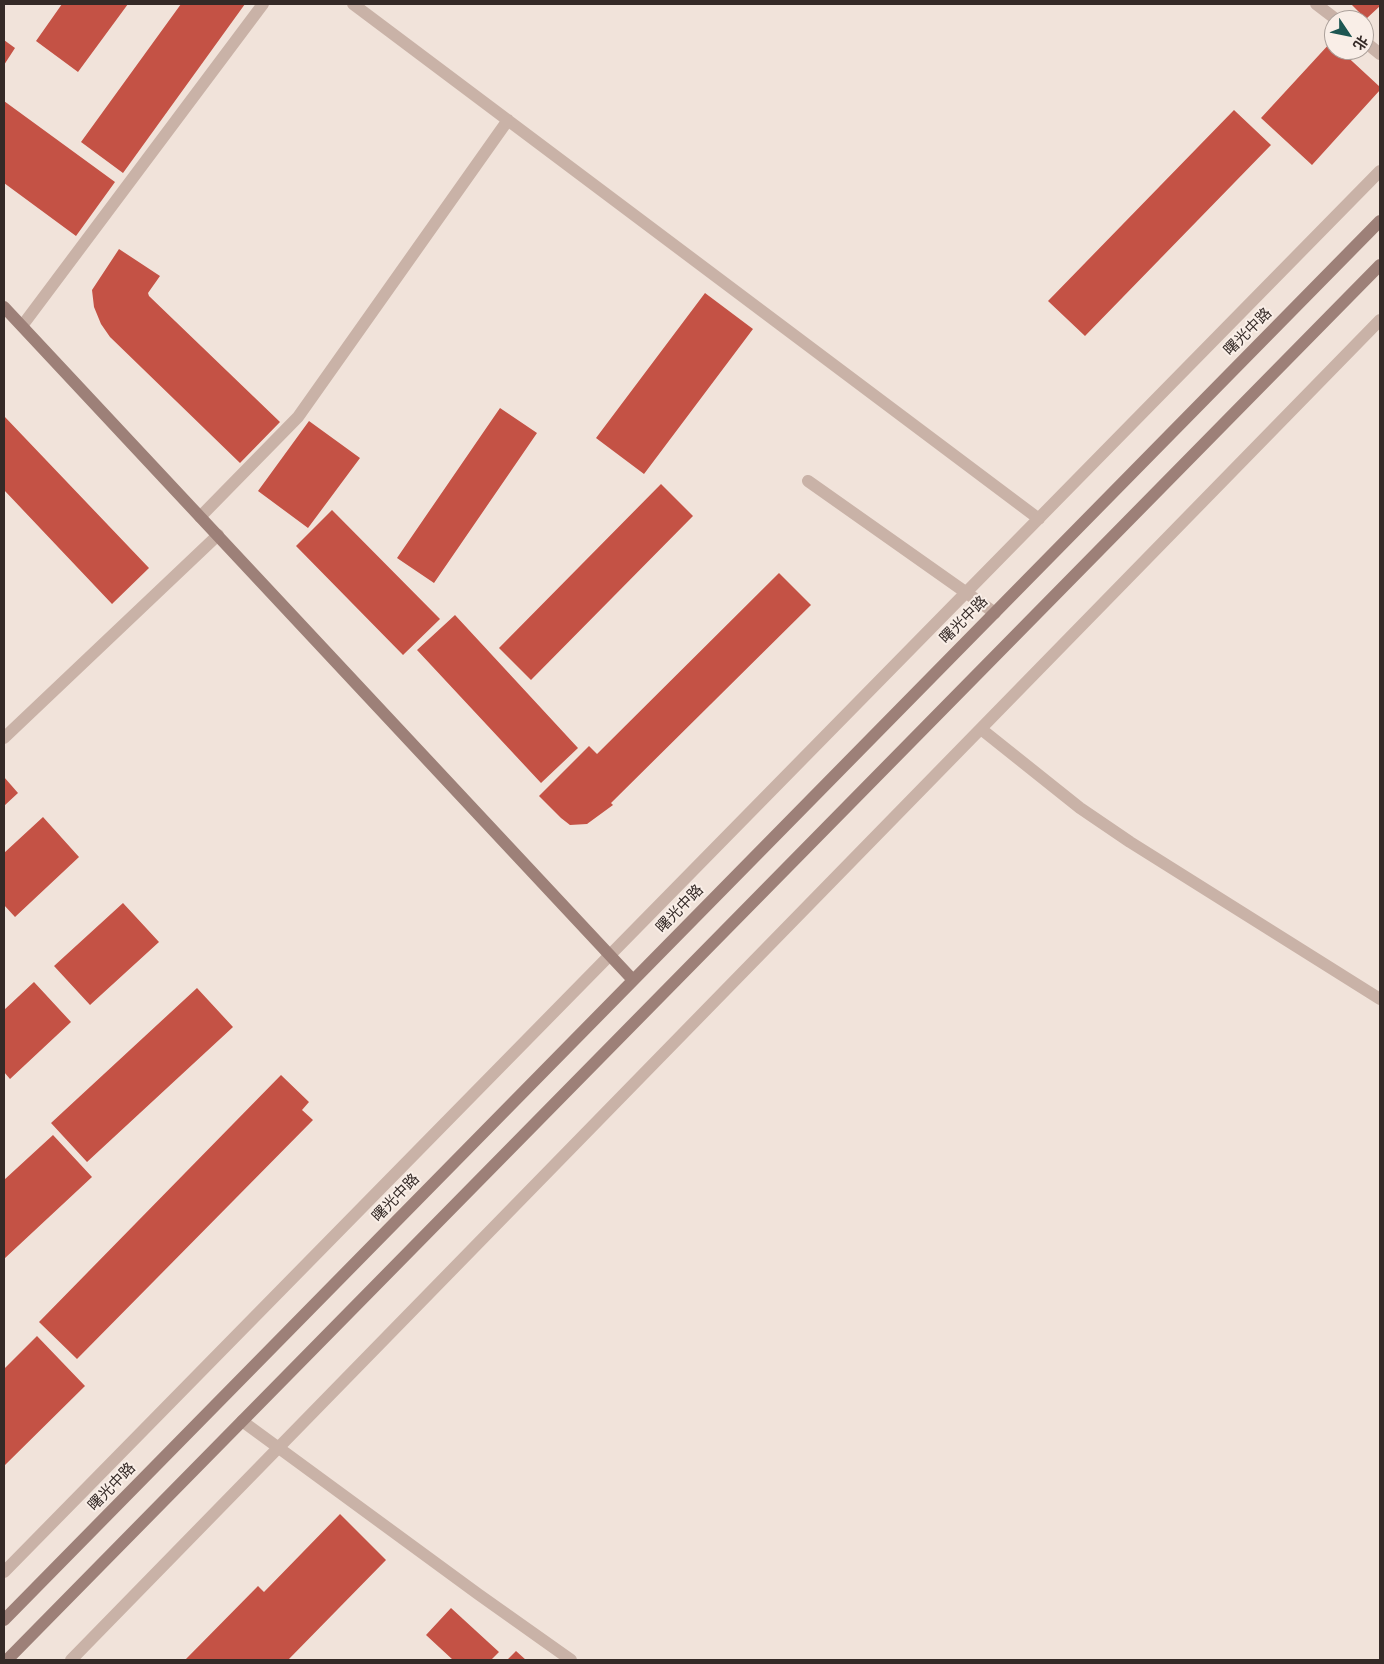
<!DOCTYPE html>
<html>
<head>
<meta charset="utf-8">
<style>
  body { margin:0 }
  #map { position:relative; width:1384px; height:1664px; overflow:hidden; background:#f1e3da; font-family:"IBM Plex Sans","Noto Sans SC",sans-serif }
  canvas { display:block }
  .frame { position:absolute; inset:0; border:5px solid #352a27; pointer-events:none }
  .north { position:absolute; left:1324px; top:10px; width:50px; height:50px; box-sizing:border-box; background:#f9eee7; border:1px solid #aba09a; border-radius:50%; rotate:124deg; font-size:14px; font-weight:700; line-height:20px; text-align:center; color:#352a27 }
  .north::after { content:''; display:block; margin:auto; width:18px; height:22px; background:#1d5652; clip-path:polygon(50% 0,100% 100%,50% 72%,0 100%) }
</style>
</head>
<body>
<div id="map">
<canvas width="1384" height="1664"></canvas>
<div class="frame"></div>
<div class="north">北</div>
</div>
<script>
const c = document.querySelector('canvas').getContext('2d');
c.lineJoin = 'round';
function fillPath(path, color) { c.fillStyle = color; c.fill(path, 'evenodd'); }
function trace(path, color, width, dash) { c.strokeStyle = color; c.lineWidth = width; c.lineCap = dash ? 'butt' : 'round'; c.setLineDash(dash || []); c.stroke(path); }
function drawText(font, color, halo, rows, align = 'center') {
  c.font = font + ' "IBM Plex Sans","Noto Sans SC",sans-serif'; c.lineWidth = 4; c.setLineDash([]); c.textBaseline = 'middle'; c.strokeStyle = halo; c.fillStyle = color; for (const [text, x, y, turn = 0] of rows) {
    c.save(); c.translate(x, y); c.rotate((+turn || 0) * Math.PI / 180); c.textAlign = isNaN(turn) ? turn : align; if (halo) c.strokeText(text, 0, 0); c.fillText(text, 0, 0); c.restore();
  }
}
fillPath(new Path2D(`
  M62,4H128L78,72L36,41Z
  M181,4H245L123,173L81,142Z
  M1351,4H1380V6L1366,19Z
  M4,40L15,48L4,65Z
  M1331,42L1334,45V50H1340L1380,87V90L1312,165L1261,118Z
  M4,101L115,182L76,236L4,183Z
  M1234,110L1271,145L1085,336L1048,301Z
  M119,249L160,276L148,293L149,296L280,422L240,463L110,337L101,324L94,307L92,290Z
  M705,293L753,329L644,474L596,438Z
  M500,408L537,433L434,583L397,558Z
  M4,416L149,568L112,604L4,490Z
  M309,421L360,458L308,528L258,491Z
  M661,484L693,516L531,680L499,648Z
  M332,510L440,619L403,655L296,546Z
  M779,573L811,605L611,803L613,805L587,824L570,825L561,818L539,796L589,746L597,754Z
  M455,615L578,748L541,783L417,650Z
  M4,777L18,793L4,806Z
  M43,817L79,857L15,917L4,905V853Z
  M123,903L159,942L90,1005L54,966Z
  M34,982L71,1022L10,1079L4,1072V1010Z
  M197,988L233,1027L87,1162L51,1123Z
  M281,1075L309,1102L302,1110L313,1120L77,1359L39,1322Z
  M53,1135L92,1177L4,1259V1180Z
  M37,1336L85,1386L4,1466V1369Z
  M340,1514L386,1560L288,1660H185L258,1586L264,1592Z
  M451,1608L499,1652L491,1660H453L426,1635Z
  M516,1651L526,1660H507Z`), '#c45245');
trace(new Path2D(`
  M808,481L995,613`), '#c9b2a7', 12);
trace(new Path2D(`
  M353,4L1039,519
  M1316,4L1337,20
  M1364,41L1380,54
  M22,326L263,4
  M200,517L298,417L508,120
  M981,729L1080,808L1130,842L1380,999
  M4,738L218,535
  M242,1421L478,1594L571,1660
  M4,1572L1380,171
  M71,1660L1380,320`), '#c9b2a7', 12);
trace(new Path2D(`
  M4,307L633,980
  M4,1620L1380,221
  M7,1660L1380,265`), '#9d8078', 12);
drawText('15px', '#352a27', '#f9eee7', [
  ["曙光中路",1248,332,-45],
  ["曙光中路",964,620,-45],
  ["曙光中路",680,909,-46],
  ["曙光中路",396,1198,-46],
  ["曙光中路",112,1487,-46]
]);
</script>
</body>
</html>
